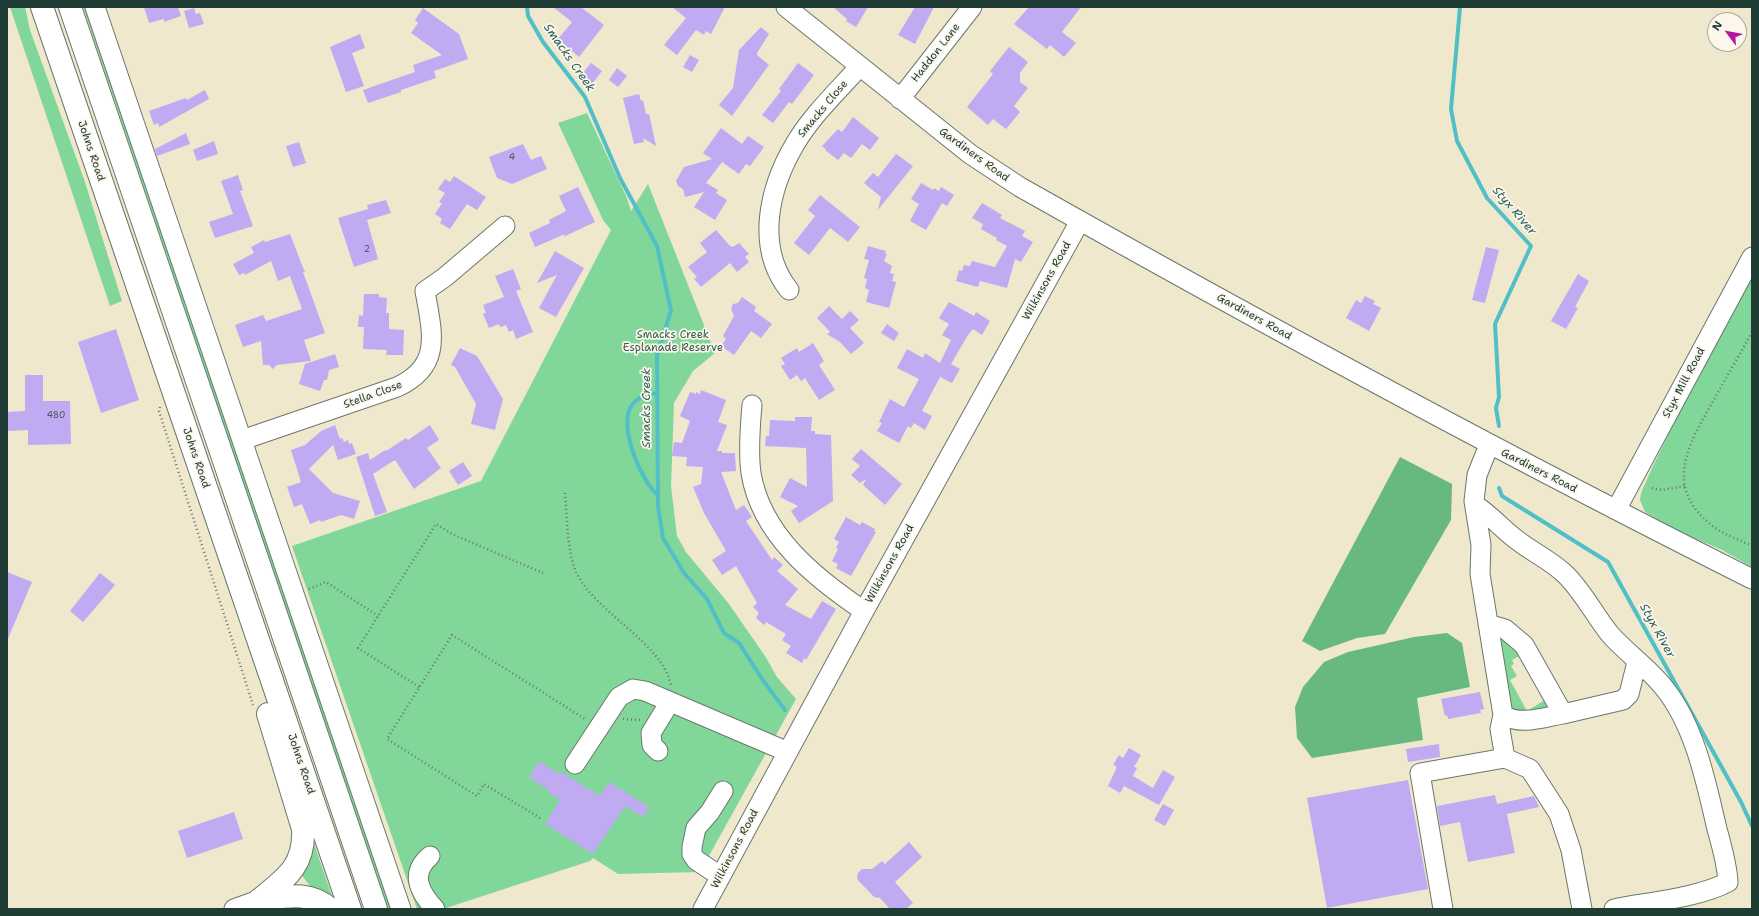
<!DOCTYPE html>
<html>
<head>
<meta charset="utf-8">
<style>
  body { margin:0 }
  #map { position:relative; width:1759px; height:916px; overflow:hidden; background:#efe8cd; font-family:"Shantell Sans",sans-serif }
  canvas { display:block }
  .frame { position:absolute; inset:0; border:8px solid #1f3d34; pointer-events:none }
  .north { position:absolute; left:1707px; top:12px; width:40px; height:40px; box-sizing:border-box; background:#fbf7ec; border:1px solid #a3ada2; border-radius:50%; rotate:302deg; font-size:11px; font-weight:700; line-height:16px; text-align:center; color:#1f3d34 }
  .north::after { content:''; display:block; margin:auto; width:14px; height:18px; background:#b5179e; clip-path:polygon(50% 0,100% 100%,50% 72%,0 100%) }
</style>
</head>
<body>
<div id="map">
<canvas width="1759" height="916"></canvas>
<div class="frame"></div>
<div class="north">N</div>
</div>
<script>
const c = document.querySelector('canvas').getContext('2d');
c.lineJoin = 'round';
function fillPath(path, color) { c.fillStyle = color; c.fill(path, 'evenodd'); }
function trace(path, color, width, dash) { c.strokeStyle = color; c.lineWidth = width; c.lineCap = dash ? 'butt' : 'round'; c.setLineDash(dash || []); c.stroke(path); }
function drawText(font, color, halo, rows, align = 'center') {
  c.font = font + ' "Shantell Sans",sans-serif'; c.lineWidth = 3.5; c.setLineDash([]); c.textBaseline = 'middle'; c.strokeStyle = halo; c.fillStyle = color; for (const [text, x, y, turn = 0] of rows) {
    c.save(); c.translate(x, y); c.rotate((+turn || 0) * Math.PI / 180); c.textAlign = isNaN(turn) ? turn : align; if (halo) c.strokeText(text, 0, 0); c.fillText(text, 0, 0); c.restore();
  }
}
fillPath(new Path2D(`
  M10,7H25L30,30L85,182L122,301L110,306Z
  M83,7H91L397,909H387Z
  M587,113L627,198L631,211L648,184L715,353L693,371L674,403L671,486L677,536L686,552L729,604L765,656L777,677L796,699L700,872L618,874L593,858L590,861L443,909H417L292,546L481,481L611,230L603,220L558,123Z
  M1752,275V567L1722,550L1680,532L1660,521L1645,512L1640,500L1641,493L1652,468L1674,423Z
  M1500,637L1523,654L1512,660L1514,664L1511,666L1517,676L1510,680L1527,711L1548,698V706L1542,712L1514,710L1511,707L1499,639Z
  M310,832L333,899L312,889L301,874Z`), '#81d79a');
fillPath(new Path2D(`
  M1400,457L1452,484L1451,520L1385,634L1357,638L1320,651L1302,641Z
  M1447,633L1462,643L1470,687L1417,698L1423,740L1312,758L1297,738L1295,707L1303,687L1324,662L1348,652L1414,637Z`), '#68b882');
trace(new Path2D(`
  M527,7L528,16L543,42L585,97L620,178L657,246L671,310L657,356L658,506L663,538L684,573L707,599L724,633L739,643L762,679L785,710
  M1460,7L1451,109L1457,141L1487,198L1531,246L1495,324L1499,397L1496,408L1499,426
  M657,393C647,395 639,396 632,405C617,424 641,482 658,495
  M1499,488L1502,496L1608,562L1741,802L1752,826`), '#51bfc6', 4);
fillPath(new Path2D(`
  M144,7H178L181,16L164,22V19L149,23Z
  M553,7H581L604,25L579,57L558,39L572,22Z
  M672,7H725L711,34L706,31L704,35L696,30L677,55L664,45L686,18Z
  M833,7H868L856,27L846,21L847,19Z
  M915,7H934L915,44L898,35Z
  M1029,7H1081L1062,32L1076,43L1064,57L1050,45L1047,49L1014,24Z
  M194,8L196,14L200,13L204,24L189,28L184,11Z
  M423,8L459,34L468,59L434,71L436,78L401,90V92L368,103L363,90L415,72L413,65L442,55L411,33L418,23L415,20Z
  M761,27L769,34L757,53V55L769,65L732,116L719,105L733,88L739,50Z
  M360,34L365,48L352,53L364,86L346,92L330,47Z
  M1009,47L1028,62L1020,73V82L1028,88L1014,106L1020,112L1006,129L993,119L988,125L967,107L993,74L990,71Z
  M690,55L699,60L692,72L683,67Z
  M591,63L602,71L592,84L581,75Z
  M798,63L814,75L792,104L789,102L773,123L762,115L781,91L779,89Z
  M617,68L627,76L618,87L609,80Z
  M205,90L209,99L159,127L158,123L154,125L149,111L186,98L187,100Z
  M639,94L641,101L643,100L646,114H649L656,146L643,138L644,142L634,144L623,98Z
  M853,117L879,138L870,150L862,144L851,158L844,153L838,160L825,150L826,149L822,146L838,129L842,132Z
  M721,128L742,144L748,136L764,147L750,166L746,164L739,174L722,162L706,183L718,190L716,193L727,200L715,220L694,207L704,192L685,197L683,189L678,186L676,181L684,167L712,159L703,153Z
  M186,133L190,144L157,156L155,149Z
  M214,141L218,154L197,161L193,150Z
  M299,142L306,163L293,167L286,146Z
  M523,144L531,160L541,156L547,169L512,184L497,178L489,157Z
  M896,154L913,166L878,210L881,197L864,183L873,173L878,177Z
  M238,175L243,190L240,191L253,226L215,238L209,222L233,214L221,181Z
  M454,176L486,197L477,210L467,204L450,229L440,223L442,219L435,214L442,203L439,202L445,193L438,189L445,179L450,182Z
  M921,183L933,190L934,188L939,191L941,187L954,195L947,206L942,203L926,230L910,221L919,204L911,199Z
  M578,187L595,222L563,237L565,234L535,247L529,233L550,223L549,220L566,211L559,196Z
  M820,195L860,227L848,242L830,228L809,255L794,243L815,216L808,210Z
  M386,200L391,213L367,220L378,259L354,267L338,218L368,209L367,205Z
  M982,203L1002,215L1000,218L1025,231L1022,236L1033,242L1021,262L1015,259L1007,288L980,281L978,287L956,281L959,270L962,271L964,265L970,266L972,261L995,267L1007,246L996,240L997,238L981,229L983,224L972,218Z
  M716,230L730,246L733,247L739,243L749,254L745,257L749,262L737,272L730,263L701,287L694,279L697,277L688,267L707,252L700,243Z
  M290,234L302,265L305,272H303L325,333L304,340L311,361L277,365L273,369L269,365H263L261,341L243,347L235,325L263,315L266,321L302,309L291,279L290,276L278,281L271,261L245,275L244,273L239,275L233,264L254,253L251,247L264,240L265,242Z
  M868,246L886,251L885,254H887L884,261L892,266L890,273L894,274L892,281L896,282L889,308L866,302L869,290L865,288L867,279L864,278L869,260L864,259Z
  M1486,247L1499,250L1485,303L1472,300Z
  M555,251L584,268L556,317L539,308L557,275L537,283Z
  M513,269L521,289L516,291L533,332L516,339L513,330L509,332L506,325L500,327L499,324L489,328L483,314L486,313L483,305L504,297L495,276Z
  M1578,274L1589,281L1575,307L1578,308L1566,329L1551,321Z
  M364,294H379V297L387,298L386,313H389V329L404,330L403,355H386L387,350L363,349L364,327H358L359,315L363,316Z
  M1365,296L1375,301L1373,304L1381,308L1369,331L1346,318L1356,300L1361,303Z
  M742,297L756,307L754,311L772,324L761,338L751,331L734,355L721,346L726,339L723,336L734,316L731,309L733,304L738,303Z
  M949,302L974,316L976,312L990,321L982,335L973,329L968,335L951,364L960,369L952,383L940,377L922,411L932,416L925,430L914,423L911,428L908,426L899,443L877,431L882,423L879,422L890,399L904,407L919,379L897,368L907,349L923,358L925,353L940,363L951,340L942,335L949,324L939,318Z
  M829,306L842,319L850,311L859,320L850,328L864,343L851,354L840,342L827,334L830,332L817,318Z
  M887,324L899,333L894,341L881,333Z
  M116,329L139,400L101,413L78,342Z
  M813,343L824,361L819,365L835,390L819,400L805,378L801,381L797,375L790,380L781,366L785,364L781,358L797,348L799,352Z
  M460,348L477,356L503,399L495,430L471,424L476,404L455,367L451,365Z
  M335,354L339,367L329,370L327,380H324L320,391L299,384L305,364Z
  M25,375H43V401H70L71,444L28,445V430L7,431V412L25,411Z
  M701,390L726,400L718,422L727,425L717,451H722V453H735L736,471L721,472L736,510L744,505L752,517L746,521L772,560L774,557L783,565L777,571L798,589L785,605L811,619L822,601L836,609L806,660L804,658L802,663L786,653L791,646L782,640L786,634L766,622L764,625L756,618L759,613L753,607L757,603L736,566L722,575L712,560L726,551L704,513L693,487L701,484L703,467L686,466L687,457L672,456L674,442L682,443L690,421L680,416L690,392L696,394V392L700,394Z
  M795,417H812L811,431H815V434L831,435L833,501L799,523L791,511L798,506L780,497L790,478L807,487L806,448L765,446L766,436H769L770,420L795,421Z
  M335,425L340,439L342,438L344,442L348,440L349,444L352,443L356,454L338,460L333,445L309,469L333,493L360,501L354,519L341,515L321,522L320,520L310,524L302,504L294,507L287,487L301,482L291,450L305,445L321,431Z
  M430,425L439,440L427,448L441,468L414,489L395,460L373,474L387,512L375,516L356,457L368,453L370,460L385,450L386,451L406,438L408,440Z
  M861,449L902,484L885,505L863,485L866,479L860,483L851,475L860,466L852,459Z
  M463,462L472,476L458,485L449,471Z
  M846,517L860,525L862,522L875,529L874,532H876L851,576L836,568L838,564L832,561L838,549L836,548L839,542L834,539Z
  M7,572L32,582L7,641Z
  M100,573L115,585L83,622L70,611Z
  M1480,692L1484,709L1480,710L1481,713L1448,719L1447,715L1445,716L1441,699Z
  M1439,744L1440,757L1408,762L1406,749Z
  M1129,748L1141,755L1134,767L1137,768L1133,776L1153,788L1163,770L1175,777L1159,805L1124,786L1120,793L1108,786L1116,769V766L1113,765L1119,755L1123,758Z
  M539,761L559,774L561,772L600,796L609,782L649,807L643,817L625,806L593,854L545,824L560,800L548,792L549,790L529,777Z
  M1408,780L1428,889L1327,908L1307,798Z
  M1495,795L1497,804L1534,796L1539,807L1507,814L1515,853L1468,862L1460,822L1440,826L1437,806Z
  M1163,804L1174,810L1165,826L1154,820Z
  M234,812L243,839L187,858L178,831Z
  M909,842L922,857L895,882L913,903L906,909H890L880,898L874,897L857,879L858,873L862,869H872L882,861L885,864Z`), '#c0aaf2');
const minor = new Path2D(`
  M95,7L401,909
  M786,7L970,154L1020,187C1261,323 1505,455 1752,579
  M900,99L972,7
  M789,290C755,247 769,188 795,144C812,115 838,91 860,66
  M752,405C750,427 748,451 751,473C761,535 815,578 864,611
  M242,440L397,387C443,366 432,332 425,291L445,277L505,226
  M1489,445L1477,475L1474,501L1481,545L1480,574L1503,715L1500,729L1505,758L1530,769L1559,814L1571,850L1582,909
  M1475,505C1491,515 1502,529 1517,540C1532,552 1552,561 1566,575C1583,592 1594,614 1609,633C1626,653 1649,668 1665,689C1695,727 1706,782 1717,829C1722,847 1727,864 1728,882C1698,898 1648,902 1614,909
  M1616,510L1752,257
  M1488,624L1505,629L1524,645L1563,714C1544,717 1521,726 1503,715
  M1563,714L1623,700L1629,694L1637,662
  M658,751L652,745L651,733L670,702
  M575,764L619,697L633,689L645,691L788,752
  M430,856C409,874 420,893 435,909
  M720,876L696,860L692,854V847L696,828L710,812L723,791
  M234,909L259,900
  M703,909L864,611L1080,221
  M1443,909L1420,773L1505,758`);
const highway = new Path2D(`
  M42,7L350,909
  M70,7L376,909
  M259,900C286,878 305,866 303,829L268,714
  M259,900C285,897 309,890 330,909`);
trace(minor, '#68796a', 21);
trace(highway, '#68796a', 24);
trace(new Path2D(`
  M1752,332C1740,354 1727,376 1715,398C1691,440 1662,484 1709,523C1721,534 1738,539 1752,546
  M160,407L159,411L253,705
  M1652,488L1662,490L1685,486
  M565,493C567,516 567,551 576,572C596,614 662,642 671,685
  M309,589L326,582L378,616
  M419,687L358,648L436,524L454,535L543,573
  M623,719L642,720
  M540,818L484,784L477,796L387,739L452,635L585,719`), '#68796a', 2.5, [1, 3]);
trace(minor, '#fff', 19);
trace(highway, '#fff', 22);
drawText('9px', '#475864', null, [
  ["4",512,158],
  ["2",367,250],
  ["480",56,416]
]);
drawText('11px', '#1f3d34', '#fbf7ec', [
  ["Haddon Lane",936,53,-52],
  ["Smacks Close",823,109,-50],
  ["Johns Road",91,151,71],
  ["Gardiners Road",974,155,36],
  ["Wilkinsons Road",1047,281,-61],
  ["Gardiners Road",1254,317,29],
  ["Styx Mill Road",1684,383,-62],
  ["Stella Close",373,395,-20],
  ["Johns Road",196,458,71],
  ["Gardiners Road",1539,471,27],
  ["Wilkinsons Road",890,564,-61],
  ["Johns Road",301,764,71],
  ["Wilkinsons Road",735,849,-62]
]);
drawText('11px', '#335c48', '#fbf7ec', [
  ["Smacks Creek",673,335],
  ["Esplanade Reserve",673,348]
]);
drawText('italic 12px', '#2c5e58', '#fbf7ec', [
  ["Smacks Creek",569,58,55],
  ["Styx River",1514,211,49],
  ["Smacks Creek",647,408,-90],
  ["Styx River",1657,631,61]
]);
</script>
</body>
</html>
